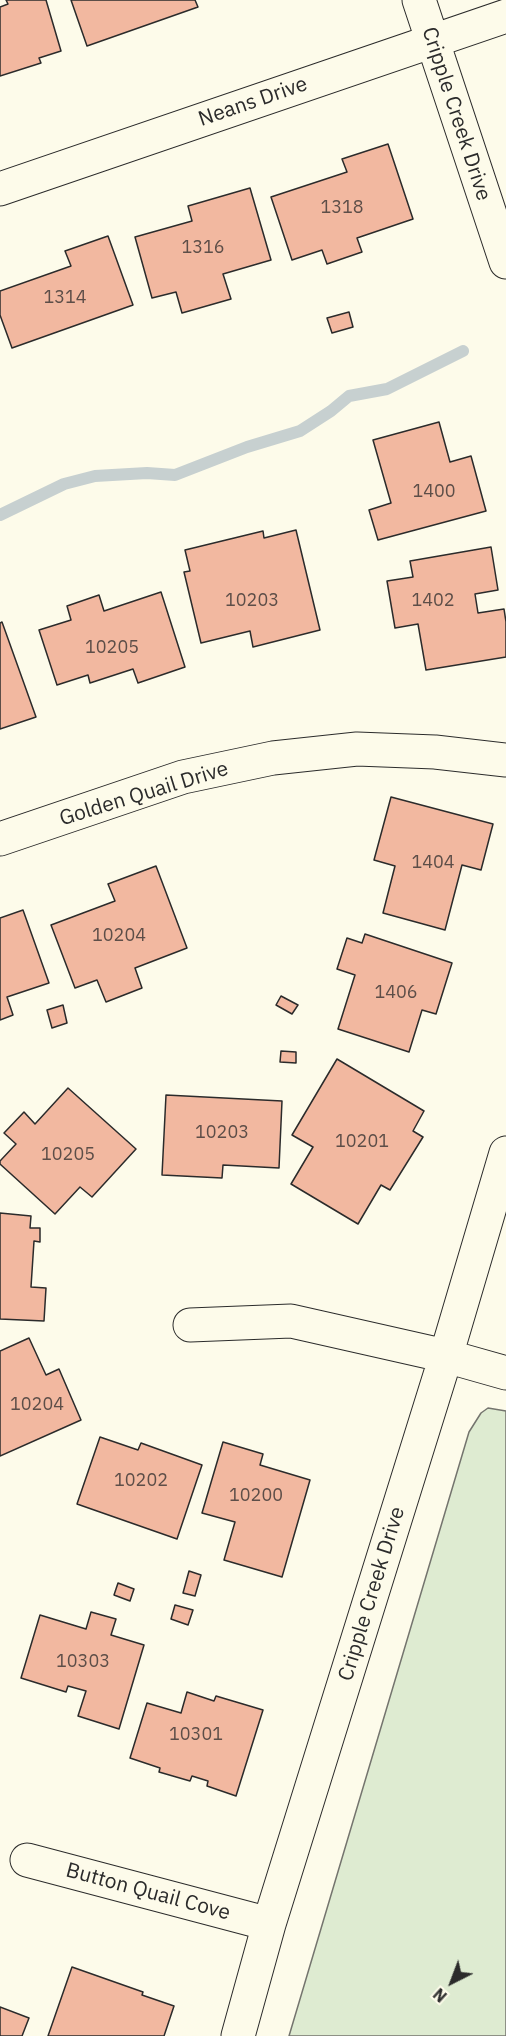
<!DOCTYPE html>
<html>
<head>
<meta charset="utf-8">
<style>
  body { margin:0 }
  #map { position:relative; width:506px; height:2036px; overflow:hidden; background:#fdfbea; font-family:"IBM Plex Sans",sans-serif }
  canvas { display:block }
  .north { position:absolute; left:422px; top:1952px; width:60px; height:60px; -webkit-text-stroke:4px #fdfbea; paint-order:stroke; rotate:222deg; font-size:16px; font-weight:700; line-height:24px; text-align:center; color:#2b2b2b }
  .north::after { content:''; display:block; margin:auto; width:21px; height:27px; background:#2b2b2b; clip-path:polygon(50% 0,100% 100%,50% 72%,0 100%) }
</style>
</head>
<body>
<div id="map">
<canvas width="506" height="2036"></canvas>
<div class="north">N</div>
</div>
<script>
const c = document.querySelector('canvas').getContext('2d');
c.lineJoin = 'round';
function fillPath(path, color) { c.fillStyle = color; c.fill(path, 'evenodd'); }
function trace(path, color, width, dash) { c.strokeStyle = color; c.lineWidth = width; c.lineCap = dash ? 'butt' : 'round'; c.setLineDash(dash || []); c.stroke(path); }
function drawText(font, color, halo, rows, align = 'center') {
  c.font = font + ' "IBM Plex Sans",sans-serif'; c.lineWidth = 4.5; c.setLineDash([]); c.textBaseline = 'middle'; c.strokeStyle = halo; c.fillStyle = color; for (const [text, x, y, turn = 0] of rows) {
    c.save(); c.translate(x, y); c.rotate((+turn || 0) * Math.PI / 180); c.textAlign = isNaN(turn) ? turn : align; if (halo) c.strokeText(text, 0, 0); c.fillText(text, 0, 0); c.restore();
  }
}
const green = new Path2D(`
  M488,1408L506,1411V2036H289L469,1432L481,1413Z`);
fillPath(green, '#deebd1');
trace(green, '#74746e', 1.5);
trace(new Path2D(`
  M0,515L64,484L95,476L147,473L175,475L247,447L300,431L331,411L349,396L387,389L463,351`), '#c7d0d0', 12);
const building = new Path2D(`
  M6,0H46L61,51L39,58L41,63L0,76V7L8,4Z
  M71,0H195L198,7L87,46Z
  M388,144L413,219L357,238L362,252L327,264L322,250L292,260L271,197L347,172L342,159Z
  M250,188L271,260L223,274L231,299L182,313L176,292L152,298L135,237L192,221L188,206Z
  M108,236L133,305L12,348L0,315V291L71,266L65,251Z
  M349,312L353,327L332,333L327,318Z
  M439,422L450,462L471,456L486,511L378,540L369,510L391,503L373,440Z
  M296,530L320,630L253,647L250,631L201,643L184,572L190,571L185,550L263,531L264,538Z
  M491,547L498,590L475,594L478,613L504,609L506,622V657L426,670L418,624L395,628L387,581L413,577L410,561Z
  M161,592L185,667L138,683L133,669L90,683L88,675L57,685L39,630L71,620L67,606L99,595L104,611Z
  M2,622L36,717L0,729V623Z
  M391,797L493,824L481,870L462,865L445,930L383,913L395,866L374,860Z
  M156,866L187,948L135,968L142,988L106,1002L97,980L75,988L51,925L115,901L108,884Z
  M23,910L49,983L7,997L13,1015L0,1020V918Z
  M365,934L452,963L436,1014L422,1010L409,1052L338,1029L355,975L337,969L347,938L362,943Z
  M281,996L298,1005L292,1014L276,1005Z
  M63,1005L67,1023L52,1028L47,1010Z
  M281,1051L296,1052V1063L280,1062Z
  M337,1059L424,1111L413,1131L423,1137L390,1190L381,1185L358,1224L291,1184L313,1147L292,1135Z
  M68,1088L136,1149L92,1197L80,1187L55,1214L0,1164V1161L16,1144L4,1133L24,1112L35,1124Z
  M166,1095L282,1101L279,1168L223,1165L222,1178L162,1175Z
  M0,1213L31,1216L30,1228H40V1242L34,1241L31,1287L46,1288L44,1321L0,1319Z
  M29,1338L46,1375L59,1369L81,1420L0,1456V1351Z
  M100,1437L138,1450L141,1443L202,1465L177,1539L77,1504Z
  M223,1442L263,1454L260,1465L310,1480L282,1577L224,1560L235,1522L202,1513Z
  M189,1571L201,1575L195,1596L183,1593Z
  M118,1583L134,1589L130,1601L114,1595Z
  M175,1605L193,1610L188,1625L171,1619Z
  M91,1612L116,1619L111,1635L144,1645L119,1729L78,1716L86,1691L68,1686L66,1692L21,1678L40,1615L86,1629Z
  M187,1692L214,1701L216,1696L263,1710L236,1796L207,1786L208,1781L192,1776L190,1781L159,1772L160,1768L130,1758L147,1703L181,1713Z
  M72,1967L143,1992L142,1995L174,2006L164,2036H48Z
  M0,2007L29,2018L22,2036H0Z`);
fillPath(building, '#f2b8a0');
trace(building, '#2b2b2b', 1.5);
const minor = new Path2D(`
  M419,0L506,262
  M0,189L506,16
  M0,839L183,777L273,758L357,749L435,752L506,760
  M190,1325L291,1321L446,1356L506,1373
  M27,1860L269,1924
  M238,2036L269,1924L446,1356L506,1153`);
trace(minor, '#2b2b2b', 35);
trace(minor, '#fdfbea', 33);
drawText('18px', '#5d4e48', null, [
  ["1318",342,208],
  ["1316",203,248],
  ["1314",65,298],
  ["1400",434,492],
  ["10203",252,601],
  ["1402",433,601],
  ["10205",112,648],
  ["1404",433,863],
  ["10204",119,936],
  ["1406",396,993],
  ["10203",222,1133],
  ["10201",362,1142],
  ["10205",68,1155],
  ["10204",37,1405],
  ["10202",141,1481],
  ["10200",256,1496],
  ["10303",83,1662],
  ["10301",196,1735]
]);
drawText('21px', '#2b2b2b', '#fdfbea', [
  ["Neans Drive",253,102,-19],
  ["Cripple Creek Drive",456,114,72],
  ["Golden Quail Drive",144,794,-17],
  ["Cripple Creek Drive",372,1594,-73],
  ["Button Quail Cove",148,1892,15]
]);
</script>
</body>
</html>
